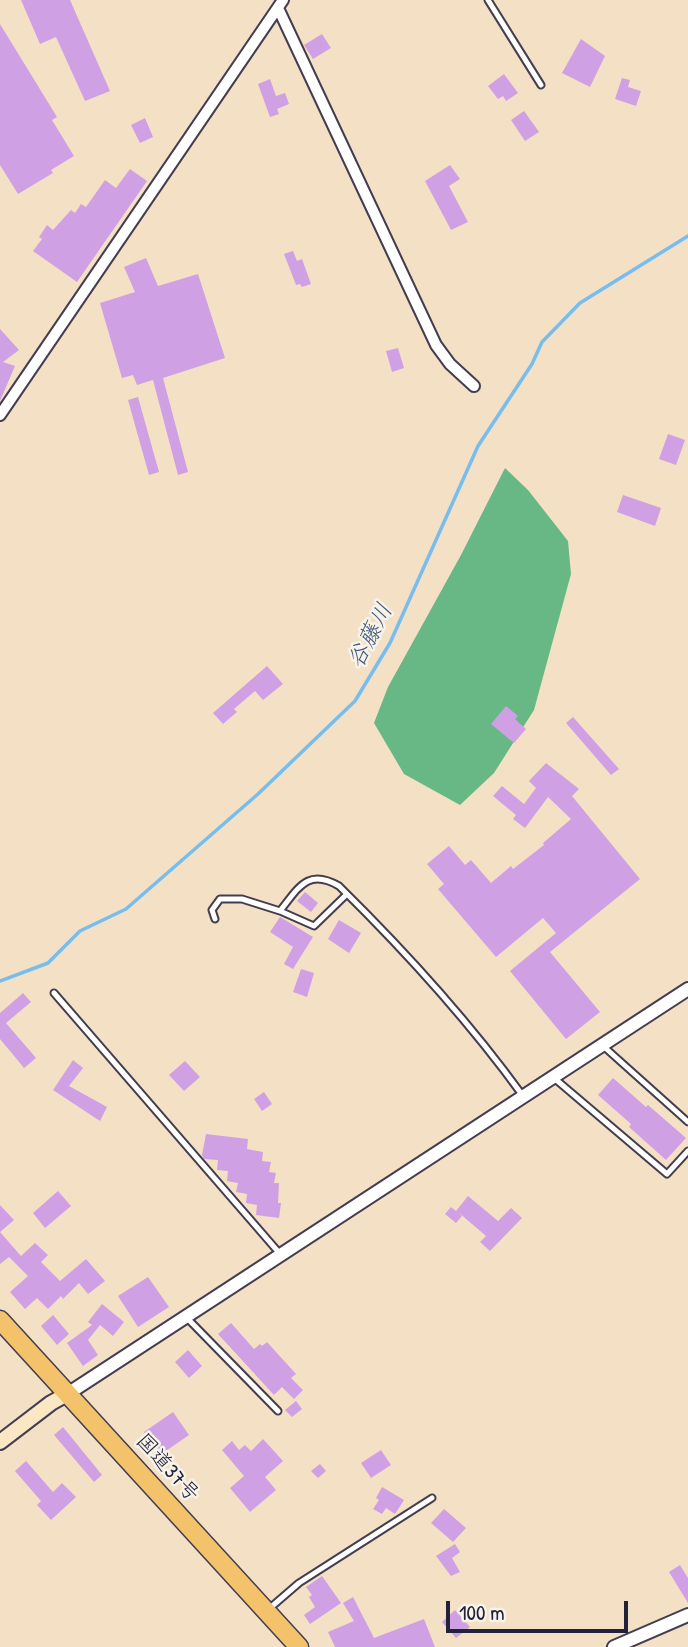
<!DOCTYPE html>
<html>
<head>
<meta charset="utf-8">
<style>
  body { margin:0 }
  #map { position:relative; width:688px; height:1647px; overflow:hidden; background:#f4e0c5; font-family:"Patrick Hand",sans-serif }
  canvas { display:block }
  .scale { position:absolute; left:446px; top:1601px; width:182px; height:32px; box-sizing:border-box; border:4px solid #22223b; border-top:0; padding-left:9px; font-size:21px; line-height:24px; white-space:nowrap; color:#22223b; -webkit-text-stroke:5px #f7f3e8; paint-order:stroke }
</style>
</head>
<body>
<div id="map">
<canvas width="688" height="1647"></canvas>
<div class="scale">100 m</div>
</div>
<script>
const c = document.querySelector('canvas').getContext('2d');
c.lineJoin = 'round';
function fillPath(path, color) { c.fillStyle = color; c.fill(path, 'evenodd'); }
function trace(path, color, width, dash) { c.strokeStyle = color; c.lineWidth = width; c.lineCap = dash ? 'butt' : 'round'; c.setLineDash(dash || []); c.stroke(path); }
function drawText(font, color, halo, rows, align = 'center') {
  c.font = font + ' "Patrick Hand","Klee One",sans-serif'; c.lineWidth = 5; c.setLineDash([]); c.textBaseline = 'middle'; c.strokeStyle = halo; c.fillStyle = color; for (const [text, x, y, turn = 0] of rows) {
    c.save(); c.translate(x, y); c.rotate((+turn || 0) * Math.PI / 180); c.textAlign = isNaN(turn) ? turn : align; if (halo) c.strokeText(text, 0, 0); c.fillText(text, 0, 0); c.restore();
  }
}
fillPath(new Path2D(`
  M505,468L528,490L568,541L571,574L534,710L494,773L460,805L404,774L374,723L388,687L461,555Z`), '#67b885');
trace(new Path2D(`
  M0,981L48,963L80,931L126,909L258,794L355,701L390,643L478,446L532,364L542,342L580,303L688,236`), '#77bdee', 3.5);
fillPath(new Path2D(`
  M21,0H70L110,91L85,101L56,37L40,44Z
  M0,24L57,117L52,120L74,156L51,170L53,173L18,194L0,165Z
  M322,34L331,48L313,59L304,45Z
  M581,39L605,56L590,87L562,73Z
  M504,74L518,93L506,101L503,96L498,99L488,86Z
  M622,78L630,80L628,87L641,91L636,106L615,99Z
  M270,79L276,96L285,93L289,104L277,109L279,114L270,117L258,84Z
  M524,111L539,132L525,141L511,120Z
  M145,118L153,137L140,143L131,125Z
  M450,165L460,179L449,186L468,222L451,230L425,181Z
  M130,169L147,181L77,282L33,251L42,239L39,237L47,225L53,230L71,210L75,213L81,204L86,207L105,180L116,188Z
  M293,251L297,261L302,259L311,284L302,287L300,284L296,285L284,254Z
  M146,258L158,286L198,274L225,358L163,378L188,472L178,475L153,380L137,385L133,375L122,378L100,303L135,292L124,267Z
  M0,329L19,350L3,362L15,366L0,401Z
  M398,348L404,368L392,372L386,351Z
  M138,397L159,472L149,475L128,400Z
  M668,434L685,440L676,465L659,459Z
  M623,495L661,508L655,526L617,512Z
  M267,666L283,684L263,700L255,691L234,709L237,712L223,724L213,713Z
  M506,706L518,716L515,719L526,729L514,743L491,724Z
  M573,717L619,769L611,775L566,723Z
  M546,763L579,789L572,796L640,879L550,952L600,1012L566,1039L510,971L556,933L543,918L496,957L438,889L444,884L427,864L449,846L465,865L471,860L491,883L511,866L513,869L544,845L543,843L571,819L548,797L525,828L513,819L516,815L493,796L502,786L524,804L536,788L529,781Z
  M305,892L318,903L311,912L297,901Z
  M280,917L313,937L293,969L284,964L293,947L270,932Z
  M339,920L361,933L349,953L328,939Z
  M301,969L314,973L307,997L293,992Z
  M23,993L31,1002L6,1023L36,1058L24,1068L0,1039V1013Z
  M73,1060L83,1068L69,1086L107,1107L100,1121L53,1090Z
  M185,1061L200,1077L184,1091L169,1075Z
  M613,1078L646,1107L648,1105L686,1138L666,1160L629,1127L631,1124L598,1095Z
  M264,1092L272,1104L262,1111L254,1099Z
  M206,1134L248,1139L247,1149L263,1152L262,1161L271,1162L269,1172L276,1173L274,1183H279L278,1203H281L279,1218L256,1215L257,1205L246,1203L247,1194L236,1192L238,1183L227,1181L228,1171L217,1170L218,1160L204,1159L202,1155Z
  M58,1191L71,1206L45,1228L33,1213Z
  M468,1196L498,1221L511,1208L522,1218L490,1251L480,1242L486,1236L458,1212L462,1216L456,1223L445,1214L451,1207L456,1211Z
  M0,1205L14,1220L0,1232L21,1256L35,1243L48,1255L41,1262L60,1281L86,1259L105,1281L88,1294L79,1283L63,1299L61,1296L48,1309L37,1298L25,1309L10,1292L28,1276L9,1257L0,1264Z
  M148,1277L169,1307L138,1327L118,1296Z
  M102,1304L124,1322L113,1336L100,1325L88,1340L98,1355L83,1366L67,1343L92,1325L88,1322Z
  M53,1315L69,1334L57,1345L41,1326Z
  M231,1323L254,1349L260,1344L262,1346L267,1342L296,1374L291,1378L303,1390L294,1399L282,1387L274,1395L218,1334Z
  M188,1350L202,1366L189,1378L175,1362Z
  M296,1401L302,1409L292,1417L285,1410Z
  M173,1412L189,1435L160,1455L144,1432Z
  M63,1427L102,1475L94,1482L54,1435Z
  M263,1439L283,1461L265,1477L276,1490L250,1512L230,1488L244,1476L222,1450L232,1441L239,1450L245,1445L251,1451Z
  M381,1450L391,1465L371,1478L361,1463Z
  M26,1461L53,1492L62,1483L76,1497L51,1520L37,1505L41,1501L15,1471Z
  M320,1464L326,1471L318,1478L311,1471Z
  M382,1487L404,1500L395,1514L386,1508L382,1514L373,1509L379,1500L376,1498Z
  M444,1509L466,1528L453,1542L431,1523Z
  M455,1544L460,1552L452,1558L460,1572L451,1576L436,1556Z
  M680,1565L688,1578V1603L669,1572Z
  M322,1576L341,1603L310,1624L304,1615L315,1607L309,1597L312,1595L306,1587Z
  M353,1597L374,1638L424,1619L435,1647H335L328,1632L354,1621L343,1603Z
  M455,1610L470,1627L456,1638L442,1622Z`), '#d0a0e5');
const service = new Path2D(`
  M488,0L541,85
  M280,911L314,926L347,894
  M215,919L212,910L220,899H242L280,911C299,887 308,868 339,886C406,952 468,1020 523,1096
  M54,993L281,1255
  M602,1045L688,1122
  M554,1078L667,1174L688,1151
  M187,1318L278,1411
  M270,1608L299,1583L432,1498`);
const minor = new Path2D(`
  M278,8L436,345L450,364L474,386
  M0,415L283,0`);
const tertiary = new Path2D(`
  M69,1393L688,989
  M614,1647L688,1615`);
const secondary = new Path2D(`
  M0,1442L51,1403L69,1393`);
const trunk = new Path2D(`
  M0,1320L299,1647`);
trace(service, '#423e50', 9);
trace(minor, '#423e50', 14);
trace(tertiary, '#423e50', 16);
trace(secondary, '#423e50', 18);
trace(trunk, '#423e50', 21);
trace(service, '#fff', 5);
trace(minor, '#fff', 10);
trace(tertiary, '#fff', 12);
trace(secondary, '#fbe7c3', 14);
trace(trunk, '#f4c26a', 18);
drawText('21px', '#22223b', '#f7f3e8', [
  ["国道37号",167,1468,48]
]);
drawText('italic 23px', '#40587a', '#f7f3e8', [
  ["谷藤川",371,636,-62]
]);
</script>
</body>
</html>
